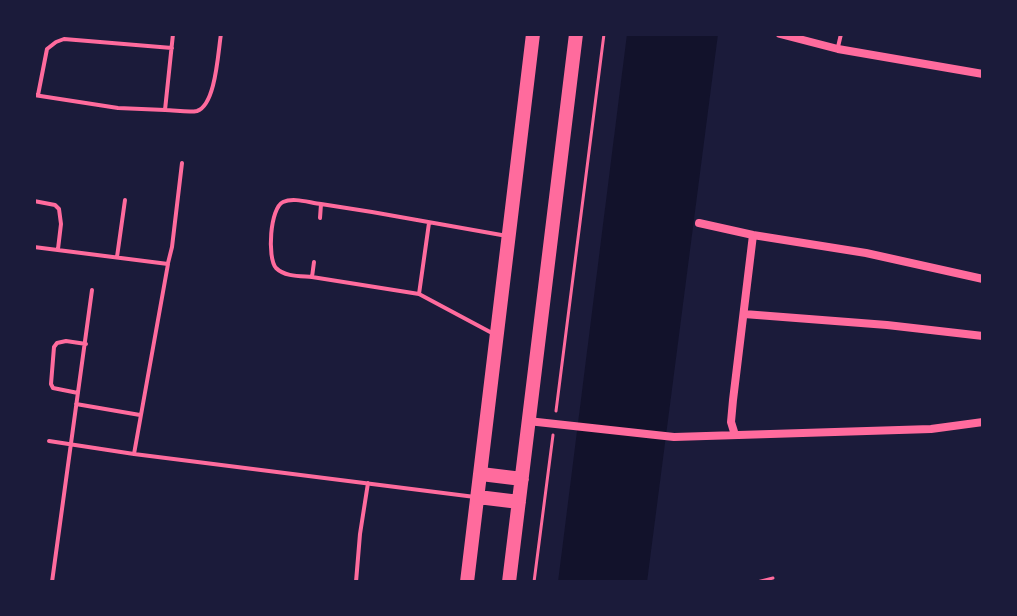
<!DOCTYPE html>
<html>
<head>
<meta charset="utf-8">
<style>
  body { margin:0 }
  #map { position:relative; width:1017px; height:616px; overflow:hidden; background:#1b1b3a; font-family:"DejaVu Sans",sans-serif }
  canvas { display:block }
  .frame { position:absolute; inset:0; border:36px solid #1b1b3a; pointer-events:none }
</style>
</head>
<body>
<div id="map">
<canvas width="1017" height="616"></canvas>
<div class="frame"></div>
</div>
<script>
const c = document.querySelector('canvas').getContext('2d');
c.lineJoin = 'round';
function fillPath(path, color) { c.fillStyle = color; c.fill(path, 'evenodd'); }
function trace(path, color, width, dash) { c.strokeStyle = color; c.lineWidth = width; c.lineCap = dash ? 'butt' : 'round'; c.setLineDash(dash || []); c.stroke(path); }
fillPath(new Path2D(`
  M627,34H718L647,582H558Z`), '#12122b');
trace(new Path2D(`
  M556,411L604,34
  M534,582L553,435
  M757,582L773,578`), '#ff6b9d', 3);
trace(new Path2D(`
  M838,47L841,34
  M34,95L118,108L165,110L173,34
  M38,95L47,49L56,42L64,39L172,48
  M165,110C174,110 189,113 197,111C216,105 218,51 221,34
  M34,201L55,205L59,209L61,224L58,249
  M320,218L321,204L372,212L507,236
  M34,247L168,264L134,454
  M117,257L125,200
  M314,262L312,277L419,294L492,333
  M168,263L172,247L182,163
  M312,277C301,276 285,277 276,268C267,258 270,208 283,202C294,197 310,203 321,204
  M419,294L429,223
  M78,393L53,388L51,384L54,347L57,343L66,341L86,344
  M76,404L140,415
  M49,441L134,454L475,497
  M52,582L92,290
  M356,582L360,534L368,483`), '#ff6b9d', 4);
trace(new Path2D(`
  M780,34L838,49L983,74
  M699,223L753,235L866,253L983,279
  M744,314L887,325L983,336
  M528,421L674,437L931,429L983,422
  M735,435L731,422L733,400L753,235`), '#ff6b9d', 8);
trace(new Path2D(`
  M481,474L522,479
  M478,497L519,502
  M467,582L533,34
  M509,582L576,34`), '#ff6b9d', 14);
</script>
</body>
</html>
